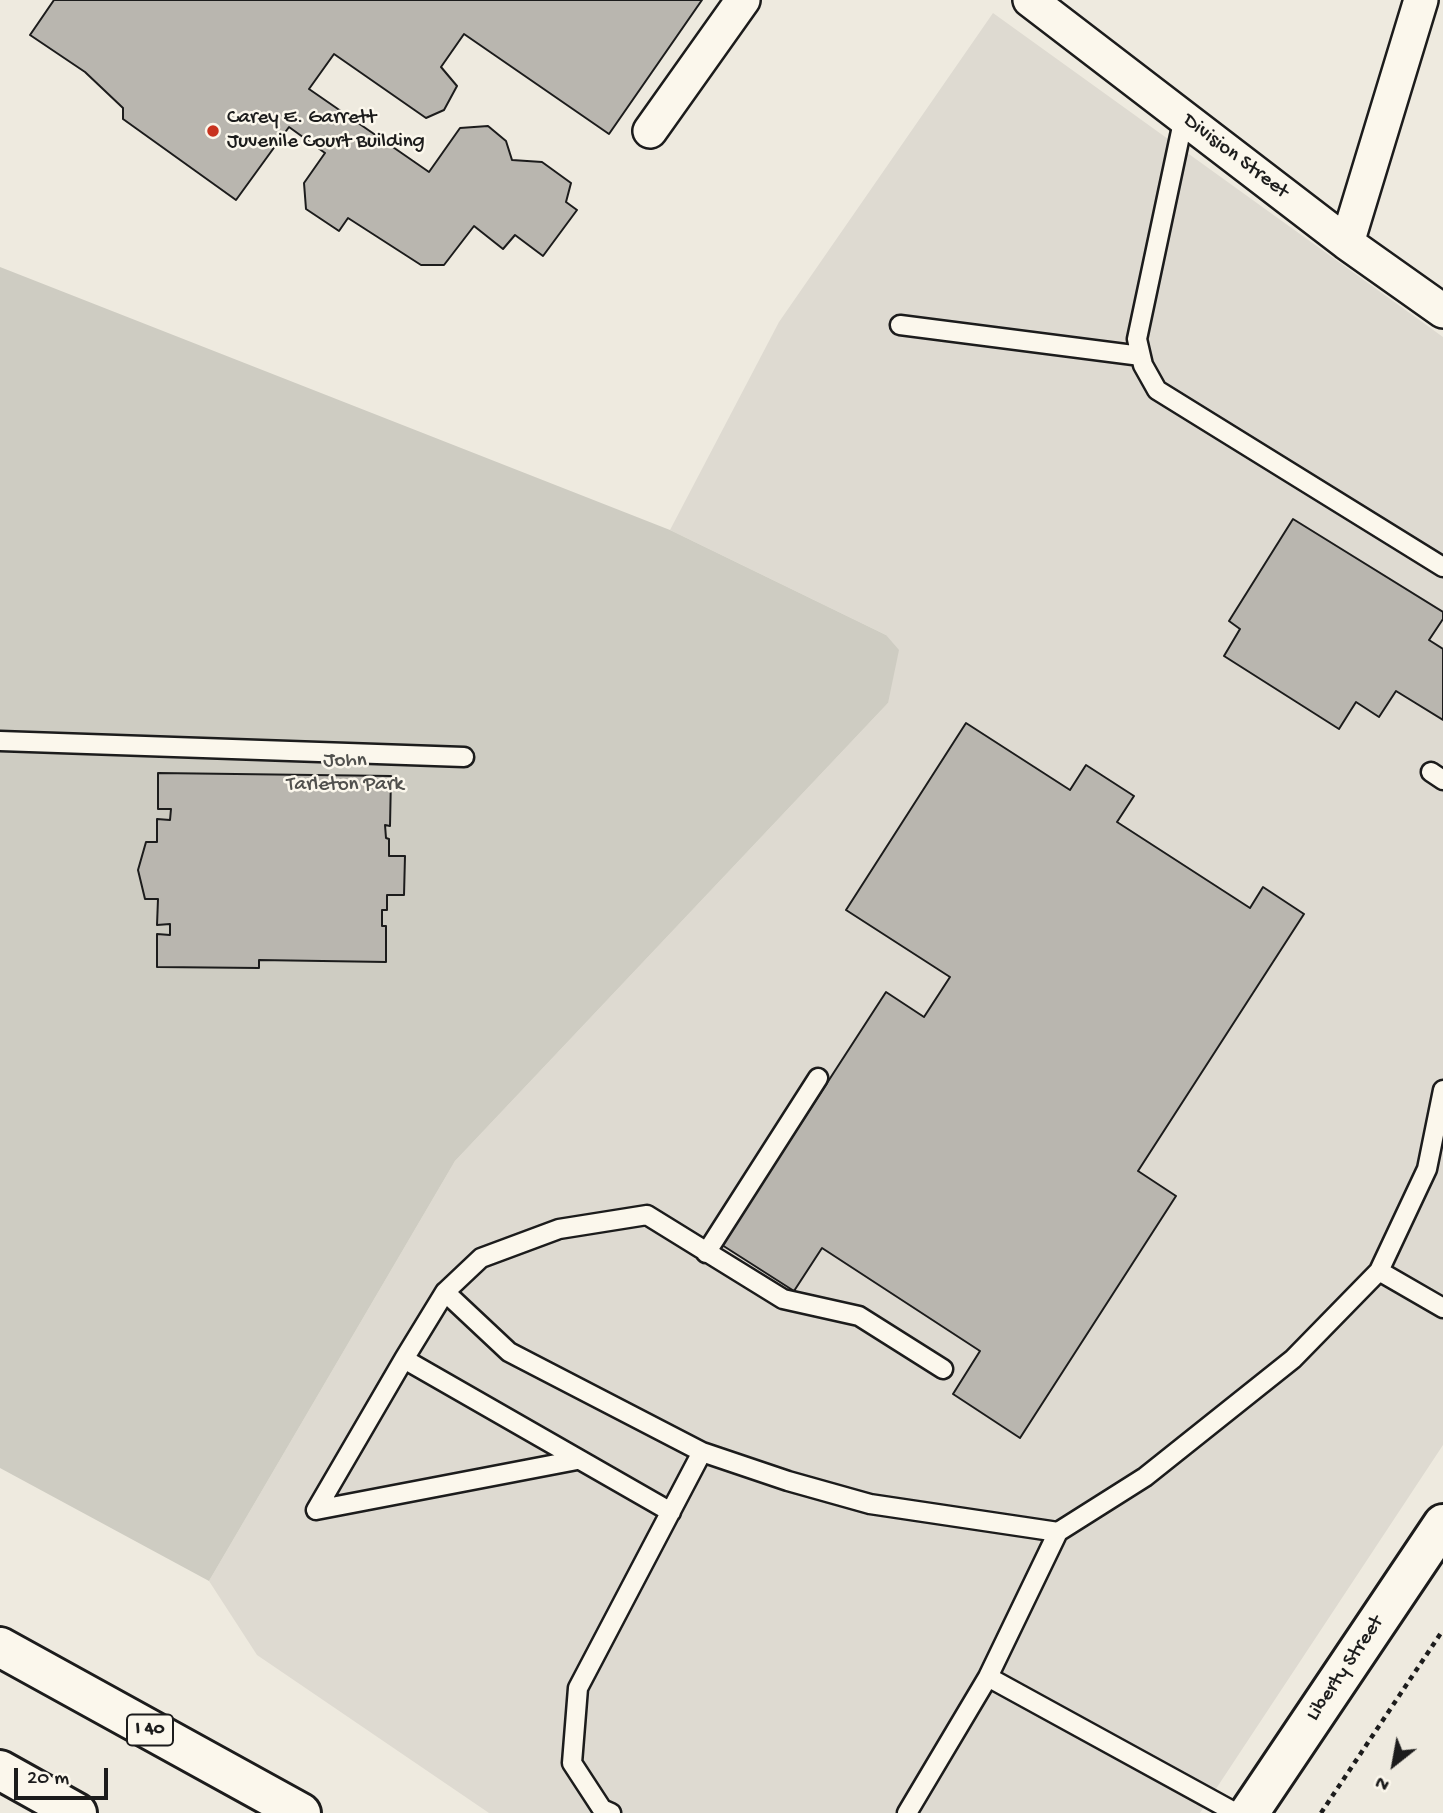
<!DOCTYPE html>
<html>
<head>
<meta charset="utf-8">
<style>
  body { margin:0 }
  #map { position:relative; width:1443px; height:1813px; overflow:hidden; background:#eeeadf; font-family:"Gochi Hand",sans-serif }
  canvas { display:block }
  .north { position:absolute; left:1359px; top:1729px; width:70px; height:70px; -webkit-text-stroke:5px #fbf7ec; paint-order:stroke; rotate:211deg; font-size:19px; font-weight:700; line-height:28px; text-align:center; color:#1c1c1c }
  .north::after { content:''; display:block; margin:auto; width:24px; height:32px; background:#1c1c1c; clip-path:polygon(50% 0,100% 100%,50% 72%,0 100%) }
  .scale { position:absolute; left:14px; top:1768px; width:94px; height:32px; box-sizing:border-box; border:4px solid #1c1c1c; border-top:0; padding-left:9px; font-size:21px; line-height:24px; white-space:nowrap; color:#1c1c1c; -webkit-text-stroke:5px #fbf7ec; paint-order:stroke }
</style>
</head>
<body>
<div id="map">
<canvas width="1443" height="1813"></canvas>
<div class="north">N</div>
<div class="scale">20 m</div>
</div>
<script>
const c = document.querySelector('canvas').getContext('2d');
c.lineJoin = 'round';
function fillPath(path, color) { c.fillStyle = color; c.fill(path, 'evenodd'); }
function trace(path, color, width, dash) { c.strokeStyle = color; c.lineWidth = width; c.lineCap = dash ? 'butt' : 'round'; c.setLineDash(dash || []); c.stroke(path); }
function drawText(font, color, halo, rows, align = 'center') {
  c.font = font + ' "Gochi Hand",sans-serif'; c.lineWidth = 5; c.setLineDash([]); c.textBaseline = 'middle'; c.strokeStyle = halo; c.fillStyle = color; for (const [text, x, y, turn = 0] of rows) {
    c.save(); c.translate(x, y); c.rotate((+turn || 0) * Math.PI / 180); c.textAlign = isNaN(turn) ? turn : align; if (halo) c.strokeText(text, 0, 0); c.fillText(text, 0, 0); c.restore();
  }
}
fillPath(new Path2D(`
  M993,13L1443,337V1445L1200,1813H489L257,1655L209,1581L455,1161L888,703L886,635L670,530L779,322Z`), '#dedad1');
fillPath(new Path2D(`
  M0,267L670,530L886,635L899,650L888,703L455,1161L209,1581L0,1468Z`), '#ceccc2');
const building = new Path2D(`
  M54,0H702L609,134L464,34L441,67L457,86L444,110L426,118L334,54L309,89L429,172L460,128L488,126L506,141L512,160L542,162L571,183L566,202L577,210L543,256L515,235L503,249L474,226L444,265H421L348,218L339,231L306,209L304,183L325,153L289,127L236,200L123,119V108L85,72L30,35Z
  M1293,519L1443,612V619L1429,640L1443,649V720L1396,691L1379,717L1356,702L1339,729L1224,656L1240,629L1229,621Z
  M966,723L1070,790L1086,765L1134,796L1117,822L1250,908L1263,887L1304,914L1138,1171L1176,1196L1020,1438L953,1394L980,1351L822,1248L794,1291L722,1245L886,992L924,1017L950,977L846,910Z
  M158,773L391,776L390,826L385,825L386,838L389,839V856H405L404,895H387V910H382V926H386V962L259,960V968L157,967V934L170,935V924L157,925L158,899H145L138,870L146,842H157V819L170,820L171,809H158Z`);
fillPath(building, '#b9b6af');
trace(building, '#1c1c1c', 2);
const service = new Path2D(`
  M1184,117L1137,339L1143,365L1157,390L1443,567
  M900,325L1141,356
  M0,741L464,757
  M1431,772L1443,780
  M706,1253L818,1078
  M1379,1271L1443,1308
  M404,1359L445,1292
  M702,1452L509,1352L445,1292L481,1258L559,1229L647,1215L783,1299L859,1316L943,1369
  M577,1460L316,1510L404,1359L671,1512
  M988,1677L1058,1532
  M611,1813L602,1809L572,1763L578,1688L702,1452L788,1481L870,1504L1058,1532L1145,1477L1293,1359L1379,1271L1427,1169L1443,1090
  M907,1813L988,1677L1236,1813`);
const minor = new Path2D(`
  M1030,0L1347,243L1443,311
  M650,131L743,0
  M1347,243L1421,0`);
const tertiary = new Path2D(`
  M1249,1813L1443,1524`);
const motorway = new Path2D(`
  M0,1647L301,1813
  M0,1770L77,1813`);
trace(service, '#1c1c1c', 23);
trace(minor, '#1c1c1c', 38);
trace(tertiary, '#1c1c1c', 44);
trace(motorway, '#1c1c1c', 44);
trace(new Path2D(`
  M1321,1813L1443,1630`), '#1c1c1c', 4.5, [5, 5]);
trace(service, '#fbf7ec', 18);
trace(minor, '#fbf7ec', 33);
trace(tertiary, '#fbf7ec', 38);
trace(motorway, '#fbf7ec', 38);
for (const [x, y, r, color] of [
  [213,131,7,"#c8321e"]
]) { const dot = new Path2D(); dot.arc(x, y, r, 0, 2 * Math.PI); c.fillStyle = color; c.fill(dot); trace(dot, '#fbf7ec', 2.5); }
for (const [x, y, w] of [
  [150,1730,46]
]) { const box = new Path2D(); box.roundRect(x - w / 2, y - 15.5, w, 31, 5); c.fillStyle = '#fbf7ec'; c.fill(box); trace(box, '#1c1c1c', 2); }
drawText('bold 19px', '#1c1c1c', null, [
  ["I 40",150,1730]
]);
drawText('21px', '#1c1c1c', '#fbf7ec', [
  ["Carey E. Garrett",227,119],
  ["Juvenile Court Building",227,143]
], 'left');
drawText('21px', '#1c1c1c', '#fbf7ec', [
  ["Division Street",1235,157,37],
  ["Liberty Street",1346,1669,-56]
]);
drawText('21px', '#51514e', '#fbf7ec', [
  ["John",345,762],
  ["Tarleton Park",345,786]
]);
</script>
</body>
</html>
